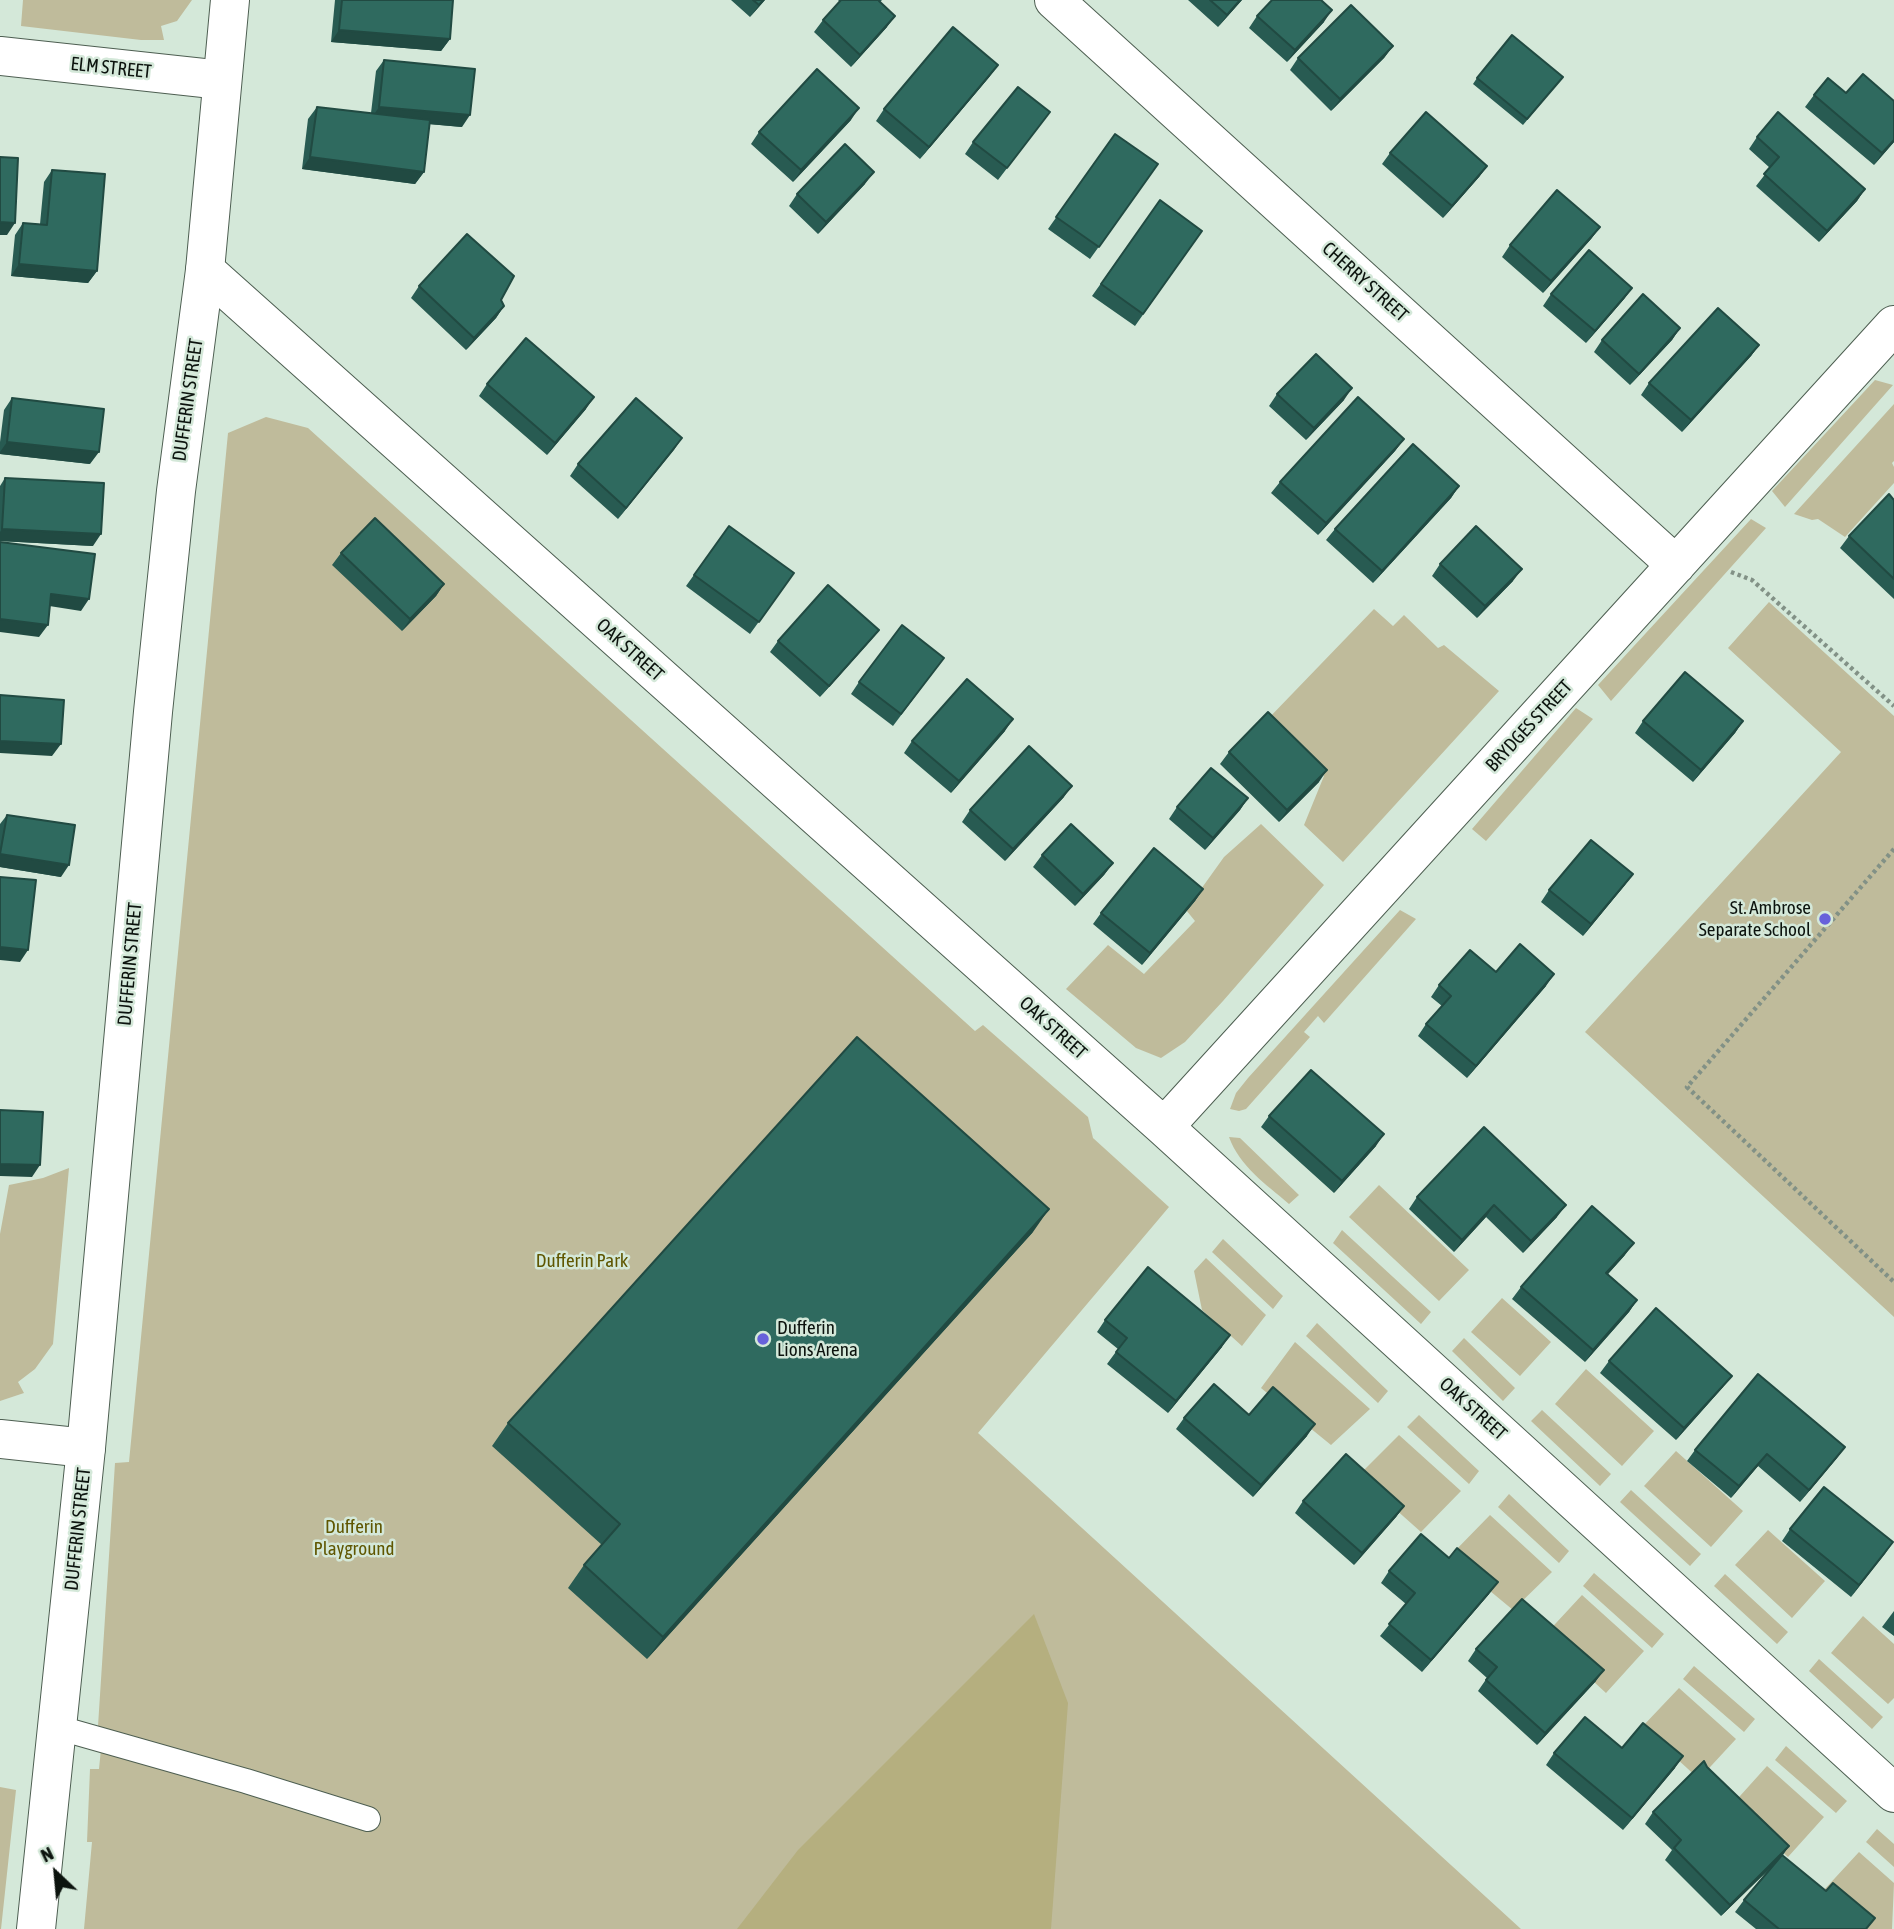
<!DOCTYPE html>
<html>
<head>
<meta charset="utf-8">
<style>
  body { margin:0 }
  #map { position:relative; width:1894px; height:1929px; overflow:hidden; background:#d4e8d9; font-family:"Asap Condensed",sans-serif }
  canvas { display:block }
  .north { position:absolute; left:21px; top:1838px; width:70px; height:70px; -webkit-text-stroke:5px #d4e8d9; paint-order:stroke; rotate:334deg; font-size:19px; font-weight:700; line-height:28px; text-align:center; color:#0c130e }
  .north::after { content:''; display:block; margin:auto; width:24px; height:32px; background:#0c130e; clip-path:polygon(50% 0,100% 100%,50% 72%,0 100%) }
</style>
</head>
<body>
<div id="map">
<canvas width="1894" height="1929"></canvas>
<div class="north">N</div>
</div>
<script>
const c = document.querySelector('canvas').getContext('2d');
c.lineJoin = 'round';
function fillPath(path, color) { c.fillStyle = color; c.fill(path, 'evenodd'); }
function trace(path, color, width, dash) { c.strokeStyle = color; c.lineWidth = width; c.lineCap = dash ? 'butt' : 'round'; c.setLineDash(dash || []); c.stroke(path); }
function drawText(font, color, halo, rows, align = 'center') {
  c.font = font + ' "Asap Condensed",sans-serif'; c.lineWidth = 5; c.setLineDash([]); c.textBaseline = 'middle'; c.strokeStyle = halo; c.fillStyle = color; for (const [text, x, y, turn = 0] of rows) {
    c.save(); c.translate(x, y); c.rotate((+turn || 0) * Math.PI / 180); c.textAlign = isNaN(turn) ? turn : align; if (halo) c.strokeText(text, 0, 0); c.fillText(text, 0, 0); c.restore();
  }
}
fillPath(new Path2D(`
  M23,0H192L177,21L161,26L164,40H141L21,26Z
  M1875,380L1893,385L1785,507L1772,491Z
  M1894,404V461L1892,463L1894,467V483L1845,537L1818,519L1812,520L1794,514Z
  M266,417L308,428L975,1031L983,1025L1088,1117L1093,1138L1169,1207L978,1433L1521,1929H84L92,1842H87L90,1769H99L103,1729L98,1726L115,1463L129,1462L228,433Z
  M1751,519L1766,528L1611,701L1598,685Z
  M1769,602L1894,716V1317L1585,1032L1841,752L1728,648Z
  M1374,609L1393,626L1404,615L1438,648L1444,645L1499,691L1343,862L1304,825L1324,776L1266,721Z
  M1576,708L1593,719L1486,841L1472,829Z
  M1261,824L1324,885L1223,1001L1185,1042L1161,1058L1136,1048L1066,989L1108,945L1144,974L1195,921L1186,910L1224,857Z
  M1400,910L1416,919L1324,1023L1318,1016L1304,1032L1310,1037L1246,1109L1239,1111L1230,1109L1236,1093L1248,1078Z
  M1229,1137L1240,1138L1299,1195L1289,1204C1266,1184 1240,1167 1229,1137Z
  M69,1168L53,1344L35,1369L18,1382L24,1393L0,1401V1234L9,1185L43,1178Z
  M1379,1185L1469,1270L1439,1301L1349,1217Z
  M1342,1230L1431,1312L1421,1324L1333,1243Z
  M1223,1239L1283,1296L1273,1309L1212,1252Z
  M1206,1258L1266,1315L1242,1346L1202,1310L1194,1271Z
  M1502,1298L1551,1342L1520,1376L1471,1332Z
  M1317,1323L1388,1391L1378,1403L1306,1336Z
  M1464,1338L1515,1388L1503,1401L1452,1351Z
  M1295,1342L1370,1409L1331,1445L1261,1388Z
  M1586,1369L1654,1431L1622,1466L1555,1404Z
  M1542,1410L1611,1474L1600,1486L1531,1421Z
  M1419,1415L1479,1471L1469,1484L1407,1427Z
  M1399,1435L1461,1491L1421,1532L1358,1476Z
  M1676,1451L1743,1511L1711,1547L1644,1486Z
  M1631,1490L1701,1554L1690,1566L1620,1502Z
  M1509,1494L1569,1551L1559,1563L1498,1507Z
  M1490,1515L1552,1572L1513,1610L1449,1557Z
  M1768,1530L1825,1581L1792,1618L1735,1565Z
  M1594,1573L1664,1634L1652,1648L1583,1586Z
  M1725,1574L1788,1632L1777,1644L1714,1586Z
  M1582,1595L1644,1651L1606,1693L1544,1636Z
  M1863,1616L1894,1644V1698L1888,1704L1831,1653Z
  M1819,1659L1883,1717L1872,1729L1809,1671Z
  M1694,1666L1755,1719L1744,1732L1683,1679Z
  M1679,1688L1736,1739L1699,1779L1642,1727Z
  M1786,1746L1847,1801L1836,1813L1775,1760Z
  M1767,1766L1824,1817L1788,1857L1731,1806Z
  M0,1787L16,1790L1,1929H0Z
  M1877,1829L1894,1844V1867L1866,1842Z
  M1859,1852L1894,1883L1892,1929H1865L1823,1891Z`), '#bfbb9b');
fillPath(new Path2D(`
  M1034,1614L1068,1703L1051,1929H737L798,1850Z`), '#b5af7f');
const service = new Path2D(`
  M56,1727L246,1781L368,1819`);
const minor = new Path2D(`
  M1054,0L1676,565
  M0,56L222,80
  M205,270L1164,1127L1894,1793
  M1164,1127L1894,325
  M0,1439L86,1448`);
const tertiary = new Path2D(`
  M36,1929L86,1448L153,712L176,491L205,270L230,0`);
trace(service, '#4d5e51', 26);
trace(minor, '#4d5e51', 40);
trace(tertiary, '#4d5e51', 40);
trace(new Path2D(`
  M1731,572L1752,580L1894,706
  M1894,849L1687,1087L1894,1282`), '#829186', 4.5, [3.5, 3.5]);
trace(service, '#fff', 24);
trace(minor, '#fff', 38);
trace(tertiary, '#fff', 38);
fillPath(new Path2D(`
  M335,0H453L450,39L441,51L331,42Z
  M731,0H765L750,17Z
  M838,0H882L880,2L887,27L851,67L814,32L823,20L840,2Z
  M1188,0H1242L1218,27Z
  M1257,16L1324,22L1287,62L1249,28Z
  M1393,46L1384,58L1331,111L1290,70L1298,58Z
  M384,60L462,127L429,124L424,172L415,184L302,169L308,119L317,107L371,113L376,71Z
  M990,76L920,159L876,121L884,109Z
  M1563,77L1523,125L1473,84L1477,78Z
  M1846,93L1894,101V142L1874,165L1805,107L1814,95Z
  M1050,112L998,180L965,154L973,142Z
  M851,120L793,182L751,144L759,132Z
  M1115,134L1158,164L1090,259L1048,229Z
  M1757,137L1865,189L1857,201L1819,242L1756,186L1770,168L1749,149Z
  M1390,153L1487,166L1479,177L1443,218L1382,164Z
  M52,170L97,271L88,283L11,276L15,235L23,223L40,224L44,182Z
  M865,184L818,234L789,206L797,194Z
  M1160,200L1202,231L1135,326L1092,296Z
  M1600,227L1591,239L1543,293L1502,257L1510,245Z
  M419,286L501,300L504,306L496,318L466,350L411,298Z
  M1632,288L1624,299L1586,343L1543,306L1551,294Z
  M1680,328L1672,340L1630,385L1594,352L1602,340Z
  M1759,345L1751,356L1682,432L1641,395L1649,383Z
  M487,384L586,409L547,455L479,396Z
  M1277,394L1344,400L1306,440L1269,406Z
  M12,398L90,464L0,454V442L4,410Z
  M682,438L618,519L570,476L578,464Z
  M1404,439L1395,451L1318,535L1271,493L1280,482Z
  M5,478L93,546L0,541V486Z
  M1459,486L1451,498L1373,583L1326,540L1335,529Z
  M1894,500V599L1840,548L1849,536Z
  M729,526L794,573L750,634L686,586Z
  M341,553L444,584L436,596L402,631L332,565Z
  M1440,564L1513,581L1477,618L1432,576Z
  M879,630L870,641L820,697L770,652L778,641Z
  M944,658L893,726L851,694L859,682Z
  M1643,721H1743L1735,733L1693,782L1635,733Z
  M1005,731L951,793L904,753L912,741Z
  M1229,752L1319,782L1279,822L1220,764Z
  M1064,797L1005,861L962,822L970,810Z
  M1248,798L1240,810L1205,850L1169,819L1177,807Z
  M7,815L61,877L0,867V824Z
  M1042,855L1113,863L1104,875L1075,906L1033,867Z
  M1633,874L1624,886L1583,936L1541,902L1549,890Z
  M1203,889L1195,901L1142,965L1093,924L1101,913Z
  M1496,972L1546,986L1467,1078L1418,1036L1426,1024L1442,1006L1431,997L1439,985Z
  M1269,1116L1376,1146L1334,1193L1261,1127Z
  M1484,1127L1557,1217L1523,1253L1486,1217L1454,1252L1409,1209L1417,1197Z
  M1033,1232L647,1659L568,1588L584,1565L602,1545L492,1446L508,1423Z
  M1625,1255L1608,1274L1637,1300L1629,1312L1585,1362L1512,1299L1521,1287Z
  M1105,1320L1222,1347L1168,1413L1107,1364L1118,1349L1097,1332Z
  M1609,1361L1723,1387L1676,1440L1600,1373Z
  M1184,1418L1307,1436L1253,1497L1176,1429Z
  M1845,1447L1836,1459L1800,1502L1758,1466L1731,1498L1687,1461L1695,1450Z
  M1303,1501L1404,1506L1396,1517L1354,1565L1295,1513Z
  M1790,1529L1893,1542L1851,1597L1782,1541Z
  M1389,1571L1489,1594L1422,1672L1380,1636L1406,1604L1381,1583Z
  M1894,1611V1636L1882,1627Z
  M1476,1649L1596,1681L1537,1745L1478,1691L1487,1678L1468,1661Z
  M1622,1748L1675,1768L1623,1830L1546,1765L1554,1753Z
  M1707,1767L1789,1846L1782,1855L1867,1929H1756L1735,1912L1744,1900L1771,1867L1721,1916L1665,1860L1672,1850L1645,1824L1653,1812Z`), '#285b52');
fillPath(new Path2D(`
  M763,0H765L750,17L759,5Z
  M1240,0H1242L1218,27L1227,15Z
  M1332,10L1324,22L1287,62L1295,50Z
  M895,16L887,27L851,67L860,55Z
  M339,30L450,39L441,51L331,42Z
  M1393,46L1384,58L1331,111L1340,99Z
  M998,65L990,76L920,159L929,147Z
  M379,107L470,115L462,127L371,119Z
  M859,108L851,120L793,182L801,170Z
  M1894,140V142L1874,165L1882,153Z
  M310,157L424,172L415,184L302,169Z
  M1487,166L1479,177L1443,218L1452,206Z
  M874,172L865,184L818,234L826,222Z
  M1865,189L1857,201L1819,242L1827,231Z
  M0,222L15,223L7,235H0Z
  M1600,227L1591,239L1543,293L1551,281Z
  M19,264L97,271L88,283L11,276Z
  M1632,288L1624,299L1586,343L1595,331Z
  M504,306L496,318L466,350L474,338Z
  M1680,328L1672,340L1630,385L1639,374Z
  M1759,345L1751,356L1682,432L1691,420Z
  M1352,388L1344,400L1306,440L1314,428Z
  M594,397L586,409L547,455L555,443Z
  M682,438L674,450L618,519L626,508Z
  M1404,439L1395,451L1318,535L1326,523Z
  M7,442L99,452L90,464L0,454V452Z
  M1459,486L1451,498L1373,583L1382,571Z
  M2,529L101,534L93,546L0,541V532Z
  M1522,569L1513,581L1477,618L1485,606Z
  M444,584L436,596L402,631L410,619Z
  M51,594L89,599L81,611L43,605Z
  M0,619L48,625L39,637L0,632Z
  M879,630L870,641L820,697L829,686Z
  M1013,719L1005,731L951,793L959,781Z
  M1743,721L1735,733L1693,782L1701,770Z
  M0,741L61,744L52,756L0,753Z
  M1327,770L1319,782L1279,822L1287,810Z
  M1072,786L1064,797L1005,861L1013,849Z
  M1248,798L1240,810L1205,850L1213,838Z
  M0,854L69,865L61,877L0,867Z
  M1113,863L1104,875L1075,906L1083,894Z
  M1633,874L1624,886L1583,936L1591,924Z
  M1203,889L1195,901L1142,965L1150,953Z
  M0,947L28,950L20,962L0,960Z
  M1554,974L1546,986L1467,1078L1476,1066Z
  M1384,1134L1376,1146L1334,1193L1342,1181Z
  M0,1164L40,1165L32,1177L0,1176Z
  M1494,1205L1486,1217L1454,1252L1462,1240Z
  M1566,1205L1557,1217L1523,1253L1531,1241Z
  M1049,1209L1033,1232L647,1659L663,1637Z
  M1634,1243L1625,1255L1598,1285L1606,1273Z
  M1637,1300L1629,1312L1585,1362L1593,1350Z
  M1230,1335L1222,1347L1168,1413L1176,1401Z
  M1732,1376L1723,1387L1676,1440L1684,1428Z
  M1315,1424L1307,1436L1253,1497L1261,1485Z
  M1845,1447L1836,1459L1800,1502L1809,1490Z
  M1767,1454L1758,1466L1731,1498L1739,1486Z
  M1404,1506L1396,1517L1354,1565L1362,1553Z
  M1893,1542L1885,1554L1851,1597L1859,1585Z
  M1498,1582L1489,1594L1422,1672L1431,1660Z
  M1604,1670L1596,1681L1537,1745L1545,1733Z
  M1683,1756L1675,1768L1623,1830L1632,1818Z
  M1789,1846L1781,1858L1721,1916L1730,1905Z`), '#214a42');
const building = new Path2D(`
  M342,0H453L450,39L339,30Z
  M753,0H763L759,5Z
  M841,0H879V1L895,16L860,55L823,20Z
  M1210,0H1240L1227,15Z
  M1272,0H1321L1332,10L1295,50L1257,16Z
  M1351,5L1393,46L1340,99L1298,58Z
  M953,27L998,65L929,147L884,109Z
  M1512,35L1563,77L1527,119L1477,78Z
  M384,60L475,69L470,115L379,107Z
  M817,69L859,108L801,170L759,132Z
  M1863,74L1894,101V140L1882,153L1814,95L1828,78L1846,93Z
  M1018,87L1050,112L1007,168L973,142Z
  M317,107L430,120L424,172L310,157Z
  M1426,112L1487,166L1452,206L1390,153Z
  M1778,112L1865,189L1827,231L1764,174L1779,157L1757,137Z
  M1115,134L1158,164L1099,247L1056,217Z
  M845,144L874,172L826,222L797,194Z
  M0,157L18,158L15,223L0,222Z
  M52,170L105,174L97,271L19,264L23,223L47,225Z
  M1557,190L1600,227L1551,281L1510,245Z
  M1160,200L1202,231L1143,314L1101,284Z
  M467,234L514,276L501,300L504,306L474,338L419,286Z
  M1589,250L1632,288L1595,331L1551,294Z
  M1643,294L1680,328L1639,374L1602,340Z
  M1718,308L1759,345L1691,420L1649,383Z
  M526,338L594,397L555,443L487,384Z
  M1316,354L1352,388L1314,428L1277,394Z
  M1358,397L1404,439L1326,523L1280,482Z
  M12,398L104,409L99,452L7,442Z
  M636,398L682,438L626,508L578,464Z
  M1413,444L1459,486L1382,571L1335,529Z
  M5,478L104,483L101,534L2,529Z
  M1889,494L1894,500V579L1849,536Z
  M375,518L444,584L410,619L341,553Z
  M729,526L794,573L759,622L694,575Z
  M1476,526L1522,569L1485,606L1440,564Z
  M0,542L95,554L89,599L51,594L48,625L0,619Z
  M828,585L879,630L829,686L778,641Z
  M902,625L944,658L901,714L859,682Z
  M1685,672L1743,721L1701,770L1643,721Z
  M967,679L1013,719L959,781L912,741Z
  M0,695L64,700L61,744L0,741Z
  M1268,712L1327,770L1287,810L1229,752Z
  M1029,746L1072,786L1013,849L970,810Z
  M1211,768L1248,798L1213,838L1177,807Z
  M7,815L75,825L69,865L0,854Z
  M1071,824L1113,863L1083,894L1042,855Z
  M1591,840L1633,874L1591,924L1549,890Z
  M1154,848L1203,889L1150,953L1101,913Z
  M0,877L36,880L28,950L0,947Z
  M1520,944L1554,974L1476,1066L1426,1024L1451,996L1439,985L1470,950L1496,972Z
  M857,1037L1049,1209L663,1637L584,1565L620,1524L508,1423Z
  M1311,1070L1384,1134L1342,1181L1269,1116Z
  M0,1110L43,1112L40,1165L0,1164Z
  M1484,1127L1566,1205L1531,1241L1494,1205L1462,1240L1417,1197Z
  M1592,1206L1634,1243L1606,1273L1637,1300L1593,1350L1521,1287Z
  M1148,1267L1230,1335L1176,1401L1116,1352L1127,1338L1105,1320Z
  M1656,1308L1732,1376L1684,1428L1609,1361Z
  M1758,1374L1845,1447L1809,1490L1767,1454L1739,1486L1695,1450Z
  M1214,1384L1249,1415L1273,1387L1315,1424L1261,1485L1184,1418Z
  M1346,1454L1404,1506L1362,1553L1303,1501Z
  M1824,1487L1893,1542L1859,1585L1790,1529Z
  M1421,1534L1449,1558L1457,1548L1498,1582L1431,1660L1389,1624L1415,1593L1389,1571Z
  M1522,1599L1604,1670L1545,1733L1486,1680L1497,1667L1476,1649Z
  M1585,1717L1622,1748L1643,1723L1683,1756L1632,1818L1554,1753Z
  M1704,1761L1707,1767L1789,1846L1730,1905L1674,1848L1681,1840L1653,1812Z
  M1782,1855L1826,1891L1833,1883L1875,1918L1866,1929H1779L1744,1900Z`);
fillPath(building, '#2f6a5f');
trace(building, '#214a42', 2);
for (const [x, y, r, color] of [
  [1825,919,7,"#6761da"],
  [763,1339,7,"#6761da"]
]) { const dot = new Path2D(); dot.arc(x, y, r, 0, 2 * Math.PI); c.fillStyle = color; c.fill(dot); trace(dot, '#d4e8d9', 2.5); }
drawText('19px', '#0c130e', '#d4e8d9', [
  ["ELM STREET",111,68,6],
  ["CHERRY STREET",1365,282,42],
  ["DUFFERIN STREET",188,400,-82],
  ["OAK STREET",630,650,42],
  ["BRYDGES STREET",1529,726,-47],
  ["DUFFERIN STREET",130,964,-85],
  ["OAK STREET",1053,1028,42],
  ["OAK STREET",1473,1409,42],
  ["DUFFERIN STREET",78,1529,-84]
]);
drawText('19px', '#0c130e', '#d4e8d9', [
  ["St. Ambrose",1811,908],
  ["Separate School",1811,930],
  ["Dufferin",777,1328,"left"],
  ["Lions Arena",777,1350,"left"]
], 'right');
drawText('19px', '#5f5600', '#d4e8d9', [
  ["Dufferin Park",582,1261],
  ["Dufferin",354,1527],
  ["Playground",354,1549]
]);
</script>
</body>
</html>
